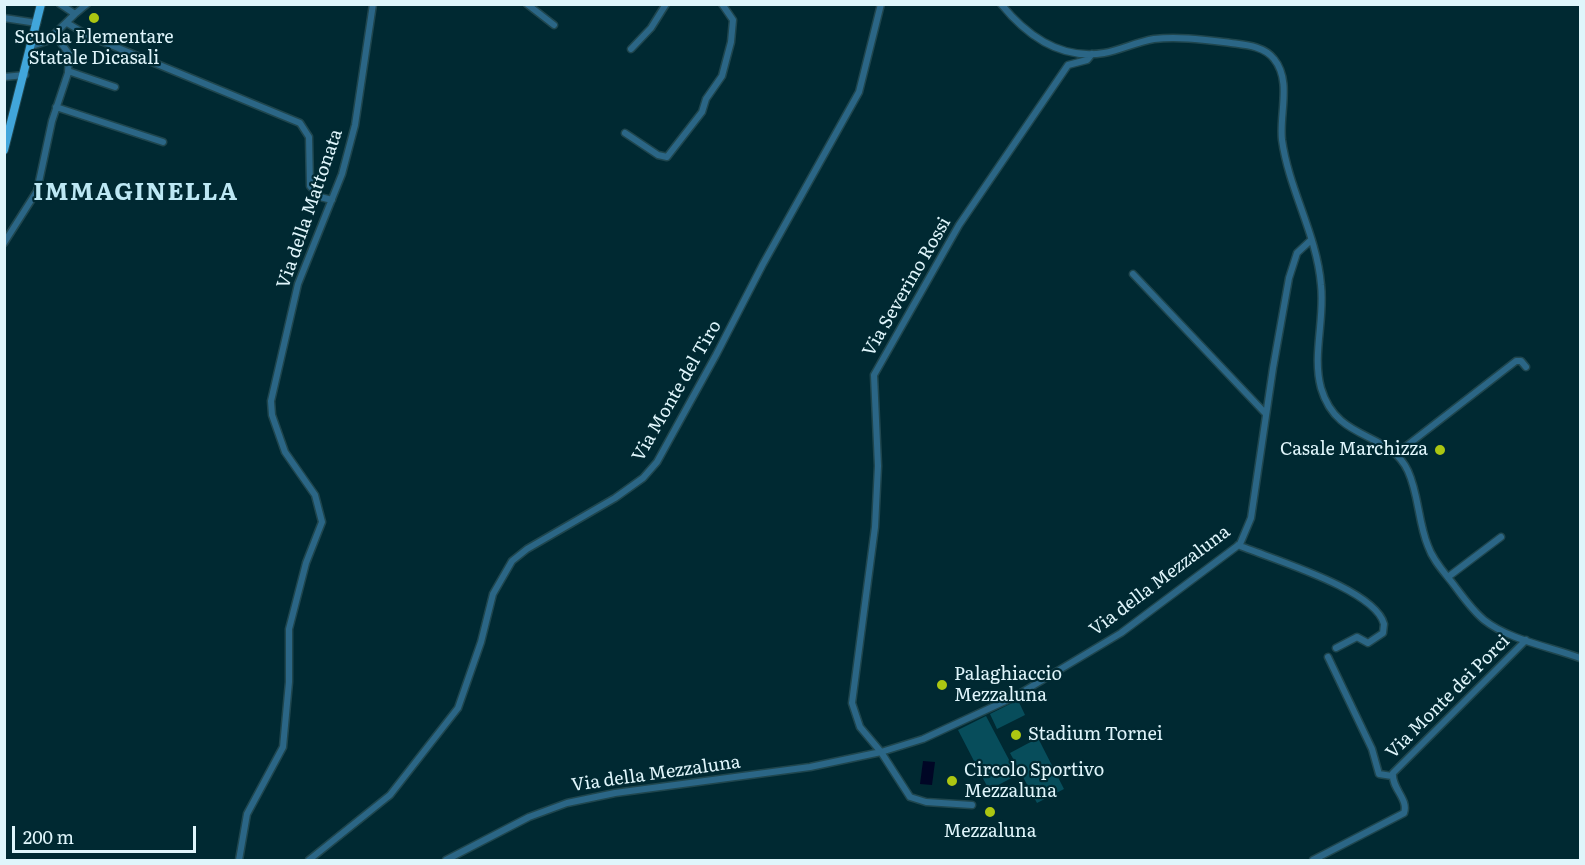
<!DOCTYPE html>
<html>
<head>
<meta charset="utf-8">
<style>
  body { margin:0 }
  #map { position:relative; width:1585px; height:865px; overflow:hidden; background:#002932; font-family:Literata,serif }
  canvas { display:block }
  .frame { position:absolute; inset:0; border:6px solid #dff5fb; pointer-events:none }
  .scale { position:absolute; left:12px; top:826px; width:184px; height:27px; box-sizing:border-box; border:3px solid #dff5fb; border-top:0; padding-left:8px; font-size:18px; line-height:21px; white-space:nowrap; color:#dff5fb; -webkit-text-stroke:4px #002932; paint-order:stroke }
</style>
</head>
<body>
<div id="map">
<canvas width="1585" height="865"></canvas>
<div class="frame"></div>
<div class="scale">200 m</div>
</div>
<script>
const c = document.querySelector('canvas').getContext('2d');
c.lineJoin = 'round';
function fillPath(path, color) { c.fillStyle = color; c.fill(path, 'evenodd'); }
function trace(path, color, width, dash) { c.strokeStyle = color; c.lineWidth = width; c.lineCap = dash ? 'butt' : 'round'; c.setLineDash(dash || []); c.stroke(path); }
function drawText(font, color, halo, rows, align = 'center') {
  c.font = font + ' Literata,serif'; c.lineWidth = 4.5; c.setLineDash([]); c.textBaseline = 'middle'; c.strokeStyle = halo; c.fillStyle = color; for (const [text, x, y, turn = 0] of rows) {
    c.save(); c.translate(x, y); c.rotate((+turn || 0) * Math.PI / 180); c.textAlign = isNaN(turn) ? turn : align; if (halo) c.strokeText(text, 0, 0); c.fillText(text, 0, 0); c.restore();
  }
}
fillPath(new Path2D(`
  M1018,700L1025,715L997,729L990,714Z
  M986,716L1017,775L989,790L958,730Z
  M1038,738L1064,789L1037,803L1010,753Z`), '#074d5b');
fillPath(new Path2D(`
  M923,761L935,762L932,785L920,784Z`), '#000625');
const minor = new Path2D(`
  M60,4L75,14L87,4
  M527,4L554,25
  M1001,4C1027,36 1061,60 1104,53C1121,50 1136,42 1154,39C1179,36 1206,40 1231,43C1246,45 1264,46 1274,59C1292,81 1279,114 1282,140C1289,190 1317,235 1321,285C1325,319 1312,355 1321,388C1337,443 1389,430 1408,471C1419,495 1418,522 1428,546C1433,561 1445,573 1454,585C1463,597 1472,610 1484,620C1509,640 1551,647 1580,658
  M4,18L37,23
  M67,23L89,36L300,123L309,137L310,186L320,197L332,200
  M32,46L47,41L75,14
  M631,49L651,28L666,4
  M68,71L115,87
  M4,77L25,75
  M56,107L163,142
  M625,133L658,155L667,157L702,112L706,99L722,76L731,42L733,20L722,4
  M4,243L37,191L52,121L68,73L69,54L55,35
  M1133,274L1266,414
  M1396,454L1516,361H1521L1526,367
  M1238,545C1271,559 1375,589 1384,624L1383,633L1368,643L1357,637L1336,648
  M1448,577L1501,537
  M1328,657L1372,749L1379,774L1392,776
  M881,752L860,727L852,703L875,527L878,466L874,375L959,225L1068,65L1087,60L1092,54
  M972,805L926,802L910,797L881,752L923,739L1014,697L1121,633L1240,544L1251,518L1273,368L1289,278L1297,253L1311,240
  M239,860L247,814L283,747L289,682V629L306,563L322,522L315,495L285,452L272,415L271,401L298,284L342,174L355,125L373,4
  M309,860L390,795L458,708L481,642L493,594L512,561L527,549L615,498L643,478L657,462L716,355L763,264L859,92L881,4
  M446,860L529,817L567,803L615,793L810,767L881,752
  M1313,860L1404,813C1409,799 1391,788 1393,773L1526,640`);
const major = new Path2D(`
  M4,150L41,4`);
trace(minor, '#1f464e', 9);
trace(major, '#1f464e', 10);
trace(minor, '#2b6686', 6);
trace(major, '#41a6db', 8);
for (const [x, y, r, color] of [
  [94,18,6,"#acc612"],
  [1440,450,6,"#acc612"],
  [942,685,6,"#acc612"],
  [1016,735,6,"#acc612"],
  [952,781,6,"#acc612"],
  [990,812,6,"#acc612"]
]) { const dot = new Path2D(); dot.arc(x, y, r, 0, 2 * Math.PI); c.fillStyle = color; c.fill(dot); trace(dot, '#002932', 2); }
drawText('18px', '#dff5fb', '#002932', [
  ["Scuola Elementare",94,38,"center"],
  ["Statale Dicasali",94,59,"center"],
  ["Casale Marchizza",1428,450,"right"],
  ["Palaghiaccio",954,675],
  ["Mezzaluna",954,696],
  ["Stadium Tornei",1028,735],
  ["Circolo Sportivo",964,771],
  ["Mezzaluna",964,792],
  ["Mezzaluna",990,832,"center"]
], 'left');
drawText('18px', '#dff5fb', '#002932', [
  ["Via della Mattonata",310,209,-71],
  ["Via Severino Rossi",907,287,-60],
  ["Via Monte del Tiro",677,391,-60],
  ["Via della Mezzaluna",1160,581,-37],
  ["Via Monte dei Porci",1448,697,-45],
  ["Via della Mezzaluna",656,774,-8]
]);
c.letterSpacing = '1.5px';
drawText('bold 24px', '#bde8f4', '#002932', [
  ["IMMAGINELLA",136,193]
]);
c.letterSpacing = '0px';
</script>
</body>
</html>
